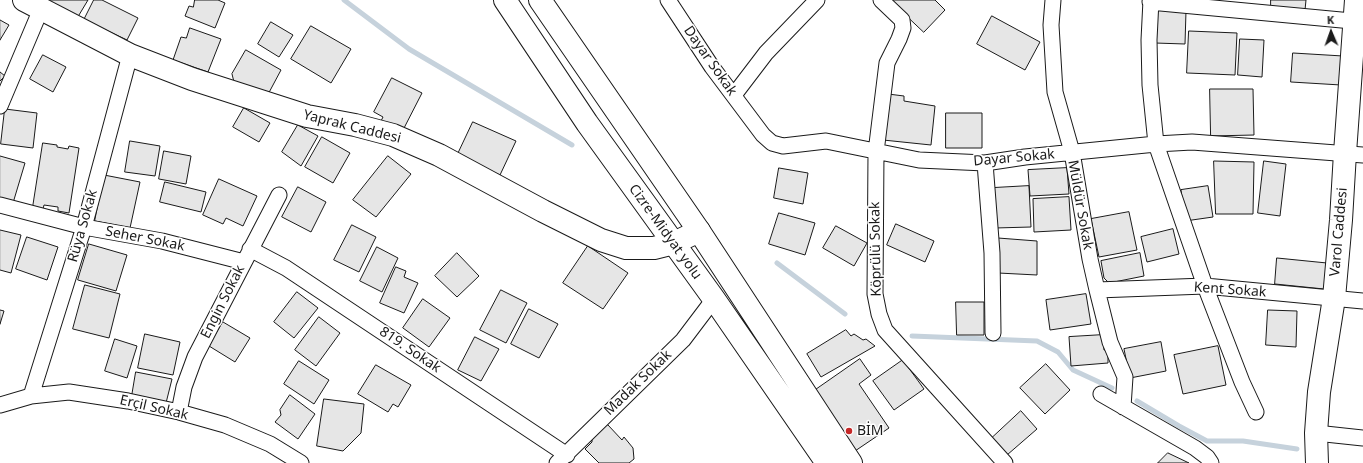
<!DOCTYPE html>
<html>
<head>
<meta charset="utf-8">
<style>
  body { margin:0 }
  #map { position:relative; width:1363px; height:463px; overflow:hidden; background:#fff; font-family:"Noto Sans",sans-serif }
  canvas { display:block }
  .north { position:absolute; left:1311px; top:12px; width:40px; height:40px; -webkit-text-stroke:3px #fff; paint-order:stroke; rotate:358deg; font-size:11px; font-weight:700; line-height:16px; text-align:center; color:#1a1a1a }
  .north::after { content:''; display:block; margin:auto; width:14px; height:18px; background:#1a1a1a; clip-path:polygon(50% 0,100% 100%,50% 72%,0 100%) }
</style>
</head>
<body>
<div id="map">
<canvas width="1363" height="463"></canvas>
<div class="north">K</div>
</div>
<script>
const c = document.querySelector('canvas').getContext('2d');
c.lineJoin = 'round';
function trace(path, color, width, dash) { c.strokeStyle = color; c.lineWidth = width; c.lineCap = dash ? 'butt' : 'round'; c.setLineDash(dash || []); c.stroke(path); }
function fillPath(path, color) { c.fillStyle = color; c.fill(path, 'evenodd'); }
function drawText(font, color, halo, rows, align = 'center') {
  c.font = font + ' "Noto Sans",sans-serif'; c.lineWidth = 3; c.setLineDash([]); c.textBaseline = 'middle'; c.strokeStyle = halo; c.fillStyle = color; for (const [text, x, y, turn = 0] of rows) {
    c.save(); c.translate(x, y); c.rotate((+turn || 0) * Math.PI / 180); c.textAlign = isNaN(turn) ? turn : align; if (halo) c.strokeText(text, 0, 0); c.fillText(text, 0, 0); c.restore();
  }
}
trace(new Path2D(`
  M344,0L409,49L572,145
  M777,263L845,314
  M912,336L1037,341L1058,352L1073,370L1112,388
  M1137,401L1179,426L1207,441H1243L1297,449`), '#c6d2dc', 5);
const building = new Path2D(`
  M34,0H88L76,20Z
  M94,0H102L138,18L127,40L84,20Z
  M195,0H218L225,3L215,28L185,16L189,6L193,7Z
  M890,0H935L945,10L924,32Z
  M1271,0H1306L1305,10L1271,6Z
  M1157,9L1186,11L1185,44L1155,43Z
  M992,16L1040,42L1025,70L977,44Z
  M0,20L9,25L0,40Z
  M271,22L293,35L279,57L258,44Z
  M311,26L351,49L331,83L291,59Z
  M190,28L221,39L208,72L173,60L181,37L186,38Z
  M1189,31L1237,33L1235,75L1187,73Z
  M1240,39L1264,40L1262,77L1238,75Z
  M246,50L281,70L265,100L234,82L232,74Z
  M1293,53L1343,56L1341,85L1291,82Z
  M43,55L66,67L53,92L30,79Z
  M0,72L5,76L0,81Z
  M392,78L422,93L402,132L381,121L383,117L374,112Z
  M1210,89H1253L1254,135L1211,136Z
  M888,94L904,96V101L935,106L931,145L883,140Z
  M244,108L270,123L259,142L233,127Z
  M5,109L37,113L33,148L1,144Z
  M946,113H982V148H946Z
  M473,122L516,141L500,175L457,156Z
  M298,125L318,136L301,166L282,152Z
  M322,137L350,153L333,183L305,167Z
  M130,141L160,146L155,176L125,172Z
  M43,143L57,145V147L68,149L69,146L79,148L69,213L58,211V207L44,205L43,209L33,207Z
  M164,151L191,156L186,184L159,179Z
  M0,156L25,163L13,203L0,199Z
  M388,156L411,174L376,217L353,200Z
  M1214,161L1254,162L1253,214H1216Z
  M1264,161L1286,164L1280,216L1258,213Z
  M779,168L808,173L803,204L774,198Z
  M1067,168L1069,194L1030,196L1028,170Z
  M104,175L140,182L130,228L95,221Z
  M219,179L257,196L243,226L226,218L223,224L203,215Z
  M165,182L206,192L201,212L160,202Z
  M1029,186L1031,227L995,228L993,188Z
  M1208,186L1213,217L1185,221L1181,190Z
  M298,187L326,202L311,232L282,217Z
  M1069,197L1071,230L1034,232L1033,199Z
  M1129,212L1137,250L1099,257L1091,219Z
  M779,213L815,223L805,255L769,244Z
  M896,224L934,241L925,262L887,245Z
  M352,225L376,237L359,272L334,260Z
  M836,226L867,243L854,266L823,248Z
  M1173,229L1179,254L1147,262L1141,237Z
  M0,230L21,235L11,273L0,270Z
  M27,237L58,247L47,280L16,269Z
  M998,238L1037,241V275L998,273Z
  M89,244L127,255L116,291L78,280Z
  M588,246L628,273L603,309L563,283Z
  M377,247L398,258L382,292L360,281Z
  M457,253L479,276L457,297L435,276Z
  M1140,253L1144,276L1109,283L1104,278L1101,261Z
  M1277,258L1327,263L1324,289L1275,284Z
  M396,267L406,271L404,277L418,283L404,313L380,303Z
  M85,285L120,294L109,338L73,329Z
  M501,290L527,303L506,343L480,330Z
  M297,292L318,308L294,338L274,322Z
  M1086,294L1091,324L1050,330L1046,300Z
  M423,299L450,318L429,347L403,328Z
  M956,302H984V335H957Z
  M529,309L558,324L539,358L511,344Z
  M0,310L4,311L0,324Z
  M1268,310L1297,311L1296,347L1266,345Z
  M319,317L340,333L316,366L295,350Z
  M223,322L250,338L235,362L209,346Z
  M846,330L851,336L854,334L863,340L866,339L875,346L821,377L807,354Z
  M145,334L180,342L173,375L138,368Z
  M1103,335L1104,350H1108V363L1071,366L1069,337Z
  M475,337L499,349L481,381L458,370Z
  M115,339L137,346L127,378L105,371Z
  M1161,342L1166,371L1130,378L1124,349Z
  M1218,346L1226,385L1183,394L1174,355Z
  M860,359L871,375L859,384L889,428L855,451L814,391Z
  M903,360L924,389L894,410L873,381Z
  M299,361L329,380L314,404L284,384Z
  M1046,364L1070,390L1045,414L1020,388Z
  M376,365L411,385L398,407L393,404L388,412L358,394Z
  M136,372L172,379L166,403L132,396Z
  M290,395L315,414L298,439L275,422L281,415L280,410Z
  M324,399L364,404L361,433L343,451L317,446Z
  M1021,411L1037,429L1007,455L992,438Z
  M608,425L622,440L624,437L633,448L634,459L629,463H599L585,449L592,442V438L603,426Z
  M1168,453L1189,463H1158Z`);
fillPath(building, '#e6e6e6');
trace(building, '#1a1a1a', 1);
const street = new Path2D(`
  M668,0L712,67L763,135L772,143L783,146L826,141L919,160L985,163L1025,157L1156,144L1192,142L1363,155
  M881,0L902,20L903,28L899,39L887,63L876,152L875,294L879,314L885,330L1005,463
  M1053,0L1051,25L1055,92L1072,152L1090,259L1097,290L1110,342L1125,377L1123,407
  M1151,0L1149,40L1150,85L1156,144L1205,286L1242,382L1256,412
  M1150,2L1363,22
  M734,95L766,53L817,0
  M0,106L41,9
  M985,163L992,253L993,333
  M0,205L84,227L162,241L244,262
  M250,249L286,268L567,455
  M1097,290L1205,286L1363,301
  M1101,394L1195,448L1207,457L1211,463
  M31,396L84,227L130,55
  M0,405L31,396L69,392L128,401L179,412L225,425L270,444L301,463
  M179,412L184,387L195,357L279,195
  M1316,433L1363,438
  M557,463L683,340L714,299`);
const secondary = new Path2D(`
  M24,0L130,55L192,79L307,116L355,125L393,135L439,155L543,211L601,240L626,248H654L674,243L699,231
  M1317,463L1316,433L1319,392L1334,298L1341,220L1345,153L1356,0`);
const highway = new Path2D(`
  M505,0L587,123L714,299L827,463
  M540,0L699,231L851,463`);
trace(street, '#1a1a1a', 17);
trace(secondary, '#1a1a1a', 24);
trace(highway, '#1a1a1a', 24);
trace(street, '#fff', 15);
trace(secondary, '#fff', 22);
trace(highway, '#fff', 22);
for (const [x, y, r, color] of [
  [849,431,4,"#c62828"]
]) { const dot = new Path2D(); dot.arc(x, y, r, 0, 2 * Math.PI); c.fillStyle = color; c.fill(dot); trace(dot, '#fff', 1.5); }
drawText('14px', '#1a1a1a', '#fff', [
  ["Dayar Sokak",710,61,55],
  ["Yaprak Caddesi",352,127,14],
  ["Dayar Sokak",1014,158,-5],
  ["Müldür Sokak",1080,205,80],
  ["Rüya Sokak",83,226,-74],
  ["Cizre-Midyat yolu",665,232,54],
  ["Varol Caddesi",1339,232,-85],
  ["Seher Sokak",145,239,11],
  ["Köprülü Sokak",876,249,-91],
  ["Kent Sokak",1230,290,4],
  ["Engin Sokak",223,302,-63],
  ["819. Sokak",410,350,34],
  ["Madak Sokak",638,383,-44],
  ["Erçil Sokak",154,408,13]
]);
drawText('14px', '#1a1a1a', '#fff', [
  ["BİM",857,431]
], 'left');
</script>
</body>
</html>
